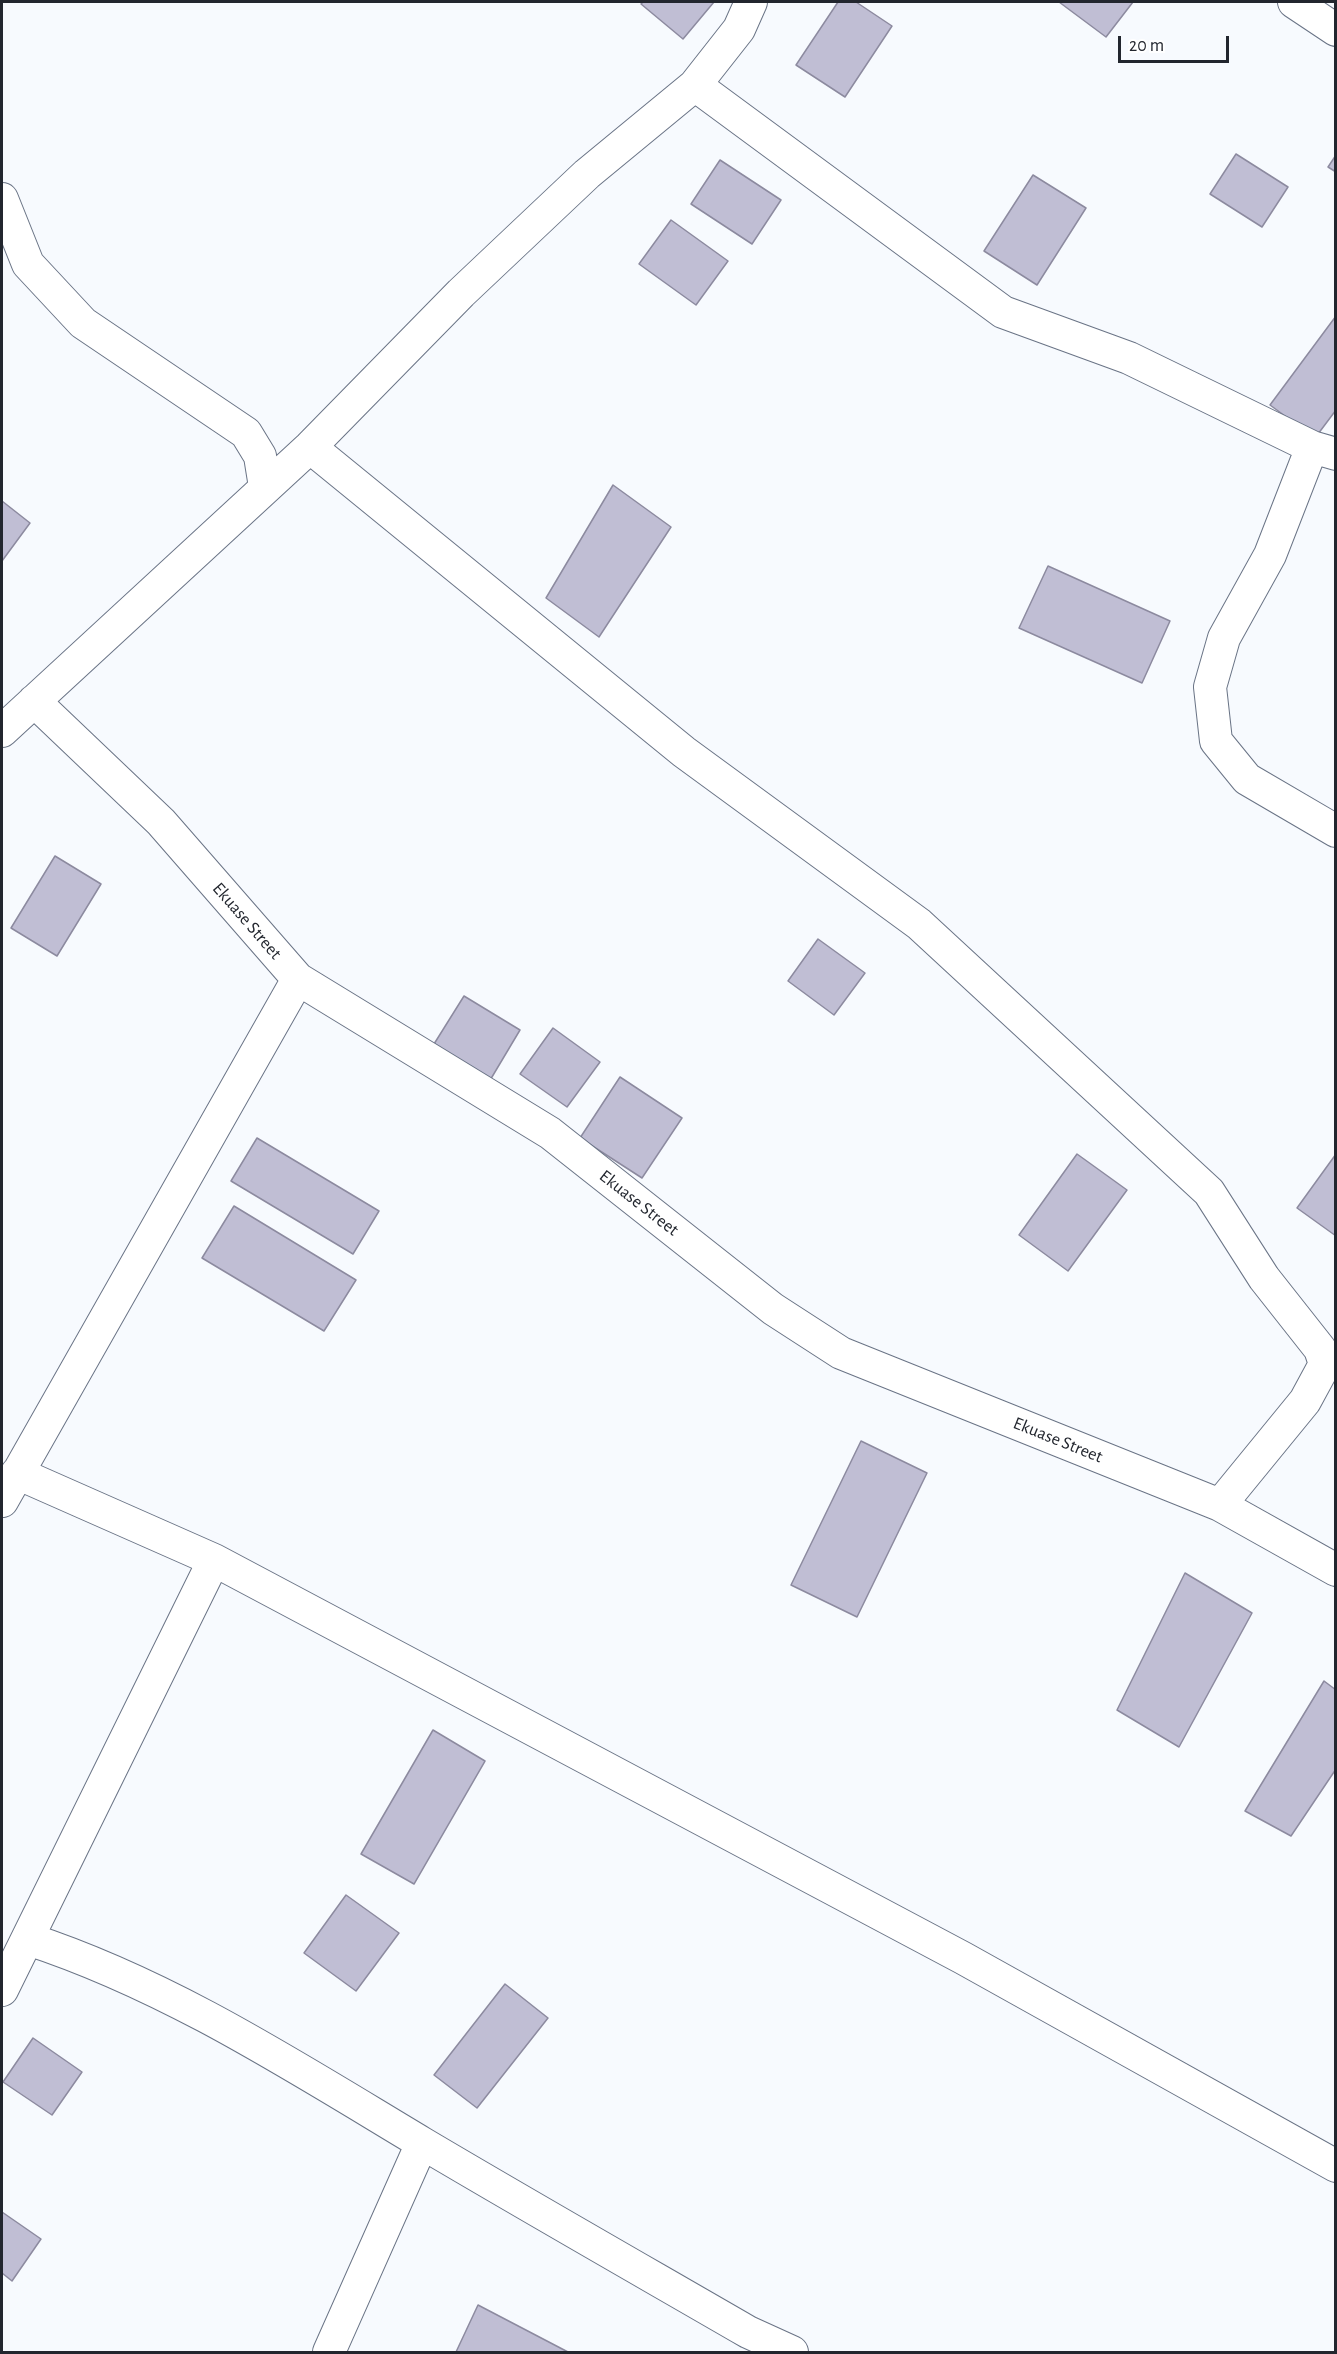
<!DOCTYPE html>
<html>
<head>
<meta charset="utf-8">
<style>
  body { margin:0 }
  #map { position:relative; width:1337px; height:2354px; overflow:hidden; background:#f7fafe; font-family:"Alegreya Sans",sans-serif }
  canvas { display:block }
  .frame { position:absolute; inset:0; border:3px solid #22262e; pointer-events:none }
  .scale { position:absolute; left:1118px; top:36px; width:111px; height:27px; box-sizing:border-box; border:3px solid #22262e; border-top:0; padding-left:8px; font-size:18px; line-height:21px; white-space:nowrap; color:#22262e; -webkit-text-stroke:4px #fff; paint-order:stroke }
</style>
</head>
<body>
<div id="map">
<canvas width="1337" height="2354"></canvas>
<div class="frame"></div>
<div class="scale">20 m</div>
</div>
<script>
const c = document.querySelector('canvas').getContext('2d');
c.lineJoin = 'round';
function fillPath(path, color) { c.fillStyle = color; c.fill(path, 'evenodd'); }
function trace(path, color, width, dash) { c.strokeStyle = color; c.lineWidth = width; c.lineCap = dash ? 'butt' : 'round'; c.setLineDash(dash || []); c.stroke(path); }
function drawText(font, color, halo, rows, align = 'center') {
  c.font = font + ' "Alegreya Sans",sans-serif'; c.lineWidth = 6; c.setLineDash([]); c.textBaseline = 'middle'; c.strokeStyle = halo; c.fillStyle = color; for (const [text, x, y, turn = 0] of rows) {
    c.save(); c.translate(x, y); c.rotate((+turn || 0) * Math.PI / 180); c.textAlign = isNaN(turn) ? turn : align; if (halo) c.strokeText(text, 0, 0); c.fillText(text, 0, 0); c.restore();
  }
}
const building = new Path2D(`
  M643,2H714L683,39L641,4Z
  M838,2H856L892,26L845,97L796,65Z
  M1059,2H1133L1106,37Z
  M1236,154L1288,187L1262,227L1210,194Z
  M1336,155V172L1328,167Z
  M720,160L781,200L752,244L691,204Z
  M1033,175L1086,208L1037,285L984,251Z
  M671,220L728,261L696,305L639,264Z
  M1336,316V410L1315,438L1270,405Z
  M613,485L671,527L599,637L546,598Z
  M2,501L30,523L2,561Z
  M1048,566L1170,621L1142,683L1019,628Z
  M55,856L101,884L57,956L11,928Z
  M818,939L865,973L834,1015L788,981Z
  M464,996L520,1030L486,1087L429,1052Z
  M553,1028L600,1062L567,1107L520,1074Z
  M620,1077L682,1118L642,1178L580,1138Z
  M257,1138L379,1211L353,1254L231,1181Z
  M1077,1154L1127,1190L1068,1271L1019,1235Z
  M1336,1154V1236L1297,1208Z
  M234,1206L356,1280L324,1331L202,1258Z
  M861,1441L927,1473L857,1617L791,1585Z
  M1185,1573L1252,1613L1179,1747L1117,1710Z
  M1324,1681L1336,1690V1769L1291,1836L1245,1811Z
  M433,1730L485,1761L414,1884L361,1854Z
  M346,1895L399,1933L356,1991L304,1953Z
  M505,1984L548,2018L477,2108L434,2075Z
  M33,2038L82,2072L52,2115L3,2082Z
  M2,2212L41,2239L12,2281L2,2273Z
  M478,2305L568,2352H456Z`);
fillPath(building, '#c0bed4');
trace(building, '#8c8a9f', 1.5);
const street = new Path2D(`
  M1294,2L1336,30
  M695,85L1003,312L1129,358L1312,447L1336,454
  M2,199L28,264L83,323L246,433L260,456L265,487
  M310,447L684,752L919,924L1209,1192L1264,1278L1320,1349L1325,1364L1305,1401L1220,1505
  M1312,447L1270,555L1224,638L1210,687L1216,741L1247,779L1336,831
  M34,701L161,822L298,979L550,1133L773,1309L841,1353L1220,1505L1336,1570
  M2,731L310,447L461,293L587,174L695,85L739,29L751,2
  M17,1473L214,1560L963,1958L1336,2166
  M2,1501L298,979
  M28,1939C169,1985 295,2067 422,2143C530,2207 639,2269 748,2332L792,2352
  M2,1990L214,1560
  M329,2352L422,2143`);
trace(street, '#6a7486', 34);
trace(street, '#fff', 32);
drawText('18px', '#22262e', '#fff', [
  ["Ekuase Street",247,921,49],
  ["Ekuase Street",639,1203,38],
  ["Ekuase Street",1058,1440,22]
]);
</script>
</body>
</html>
